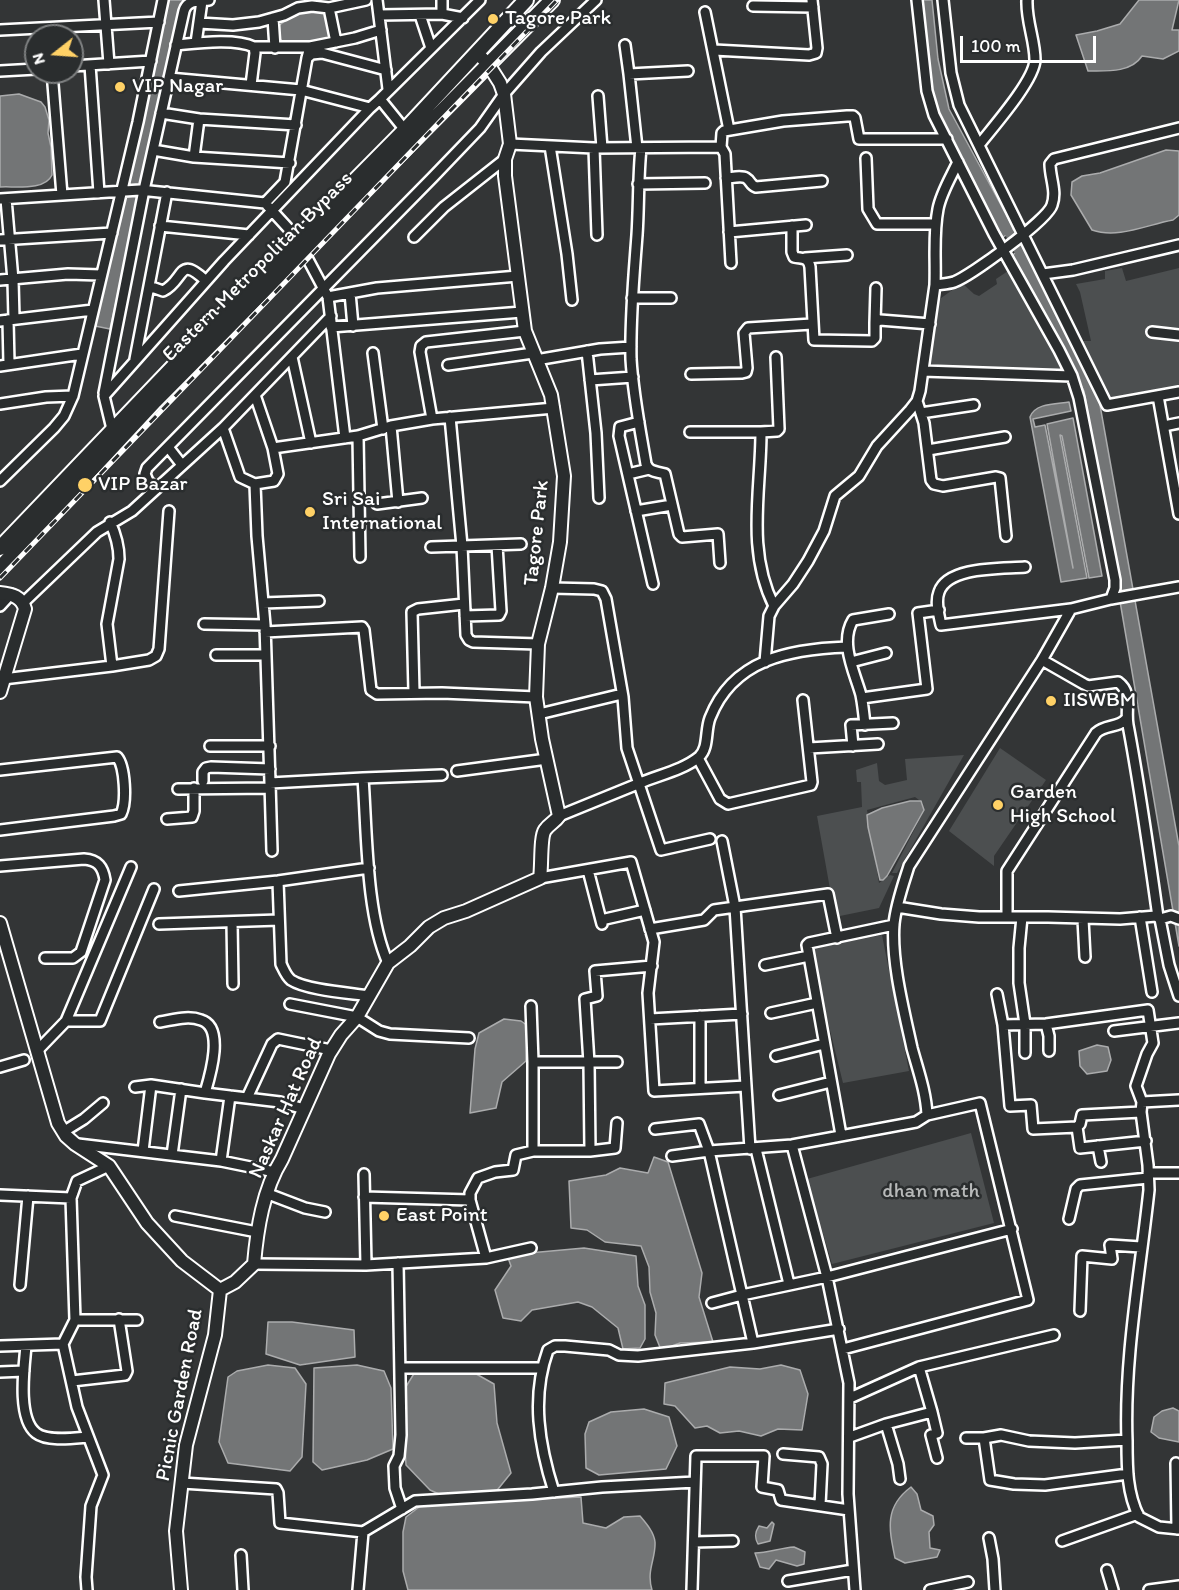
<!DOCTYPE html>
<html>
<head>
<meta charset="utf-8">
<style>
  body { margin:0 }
  #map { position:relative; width:1179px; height:1590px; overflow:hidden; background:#333536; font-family:Itim,sans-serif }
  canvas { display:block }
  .north { position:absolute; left:24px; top:24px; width:60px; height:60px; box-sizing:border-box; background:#2a2d2e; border:2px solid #7f8182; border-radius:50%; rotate:253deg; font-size:16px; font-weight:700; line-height:24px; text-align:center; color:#fff }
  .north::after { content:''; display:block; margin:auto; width:21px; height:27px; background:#ffd166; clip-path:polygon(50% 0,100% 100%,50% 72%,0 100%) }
  .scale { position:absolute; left:960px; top:36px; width:136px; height:27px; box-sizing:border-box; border:3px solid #fff; border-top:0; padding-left:8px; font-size:18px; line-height:21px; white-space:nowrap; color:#fff; -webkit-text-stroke:4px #2a2d2e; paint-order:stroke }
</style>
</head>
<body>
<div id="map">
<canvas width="1179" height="1590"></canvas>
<div class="north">N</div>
<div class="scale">100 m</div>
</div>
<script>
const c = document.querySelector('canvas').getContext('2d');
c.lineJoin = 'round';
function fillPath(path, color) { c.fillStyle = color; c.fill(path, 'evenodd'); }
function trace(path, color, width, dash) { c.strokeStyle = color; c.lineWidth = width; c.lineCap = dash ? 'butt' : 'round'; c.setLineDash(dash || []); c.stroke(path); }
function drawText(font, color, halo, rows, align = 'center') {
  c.font = font + ' Itim,sans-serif'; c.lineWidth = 5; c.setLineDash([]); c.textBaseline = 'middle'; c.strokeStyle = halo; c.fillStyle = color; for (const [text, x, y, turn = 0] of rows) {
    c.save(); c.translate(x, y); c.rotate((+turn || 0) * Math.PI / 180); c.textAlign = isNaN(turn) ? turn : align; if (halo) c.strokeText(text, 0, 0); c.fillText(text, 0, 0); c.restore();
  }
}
fillPath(new Path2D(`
  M1122,268L1126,281L1179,268V387L1102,402L1083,341H1091L1080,292L1076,284L1105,279V271Z
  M1008,271L1065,371L927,368L937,301L962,283L974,294L979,296L997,284L996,279Z
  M1000,748L1046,780L994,856V866L949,831Z
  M964,755L897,873H892L924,811L923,803L915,797L867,810L879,883L890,875L894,876L879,908L835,917L817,816L862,807L861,782H857L856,770L877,763L879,781L885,785L907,780L905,759Z
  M882,935L909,1071L843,1083L810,949Z
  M971,1133L994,1223L832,1264L807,1179Z`), '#4c4f50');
const water = new Path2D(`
  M169,0H184L110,329L95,326Z
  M919,0H932L938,59L949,109L1014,229L1002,238L938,124L928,92Z
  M1139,0H1179L1172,30H1179V51L1163,59L1142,56C1131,73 1106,71 1088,71L1076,35L1097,31L1120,24Z
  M326,9L331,35L328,38C311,43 278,54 276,28C292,14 306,10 326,9Z
  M19,94L41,102L45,107L49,120L48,133L51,147L52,175C45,191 15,186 0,187V96Z
  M1166,150L1179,151V215L1173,220C1146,225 1118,239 1092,230L1071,195L1072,182L1082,176L1100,173Z
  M1024,247L1098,394L1179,846V946L1084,391L1011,256Z
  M1069,402L1071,411L1033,419L1035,427L1045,425L1073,568L1047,424L1073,418L1102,576L1089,578L1062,436L1060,435L1087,578L1061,582L1030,417C1035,403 1056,404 1069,402Z
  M910,801H921L924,810L887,876L883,880H880L868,827L867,815L882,808Z
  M504,1019L521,1021L528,1026L526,1061L502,1082L496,1108L470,1113L475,1049L479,1033Z
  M1097,1045L1108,1047L1111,1060L1107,1071L1087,1074L1080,1066L1079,1051Z
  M654,1157L668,1162L702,1273L699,1297L713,1342L680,1343L661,1350L655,1335L656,1313L650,1292L649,1267L641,1246L605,1242L587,1230L571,1228L569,1181L606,1175L620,1168L648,1173Z
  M584,1248L636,1256L638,1286L645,1305V1339L640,1348L623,1349L618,1328L592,1307L578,1302L532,1310L521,1321L503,1318L495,1290L511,1266L507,1255Z
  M268,1322H292L354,1330L355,1357L300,1365L266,1354Z
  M268,1365L295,1368L306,1384L302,1457L290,1471L228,1463L219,1442L228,1377L237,1371Z
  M357,1365L384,1371L391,1388L393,1449L367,1460L322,1470L313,1462L314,1368Z
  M781,1365L800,1370L808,1394L802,1430L778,1429L761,1436L739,1431L720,1433L707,1426L695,1428L675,1406L664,1404L665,1383L730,1367L760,1369Z
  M471,1371L494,1384L497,1423L511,1473L494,1494L441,1495L430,1490L406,1465L402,1393L415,1372Z
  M1173,1408L1179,1411V1442L1159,1438L1151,1432L1154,1417L1162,1411Z
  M644,1409L669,1417L677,1446L666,1469L599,1475L586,1468L585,1434L589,1422L611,1412Z
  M911,1487L917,1494L921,1510L933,1516L934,1525L929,1532L930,1548L940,1550L937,1557L905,1563L895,1558C889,1529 884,1507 911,1487Z
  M581,1497L583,1523L606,1528L624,1517L640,1516C646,1523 654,1532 655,1542C656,1559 646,1570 652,1590H408L403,1571V1532L406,1517L423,1504Z
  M772,1522L774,1524L770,1541L758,1544C754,1537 755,1532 759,1526L767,1528Z
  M794,1547L805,1552L804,1564L797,1566L776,1560L769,1569L760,1567L755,1553C768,1553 780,1548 794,1547Z`);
fillPath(water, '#737576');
trace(water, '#abacad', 1.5);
trace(new Path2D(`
  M1004,223L1024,261`), '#737576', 9);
const street = new Path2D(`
  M104,0L109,64
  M377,0L388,89
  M442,0V14
  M917,0L927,91L934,115L994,234L1059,350L1072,376L1079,398L1115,580V588L1111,599
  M943,0L951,73L959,105L1107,405L1179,392
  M753,6L813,7
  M329,8L336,42
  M705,12L729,130
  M379,15L442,14L463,18
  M420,15L431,48
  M273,18L275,48
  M199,23L233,25L259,22L284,15L298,8L312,6L329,8L366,0
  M0,30L159,22
  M196,43L202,1
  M176,45C197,43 235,38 254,47L255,53L251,85
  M625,45L629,74
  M254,47H310
  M714,50L809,55L816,53L817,48L812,0
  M307,58L310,47L355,38L381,30
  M90,65L99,193
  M72,66L151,61
  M0,71L36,69
  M52,72L62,195
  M169,78L301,90L370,108L380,99
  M598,96L602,148
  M161,113L199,119
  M405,130L380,99L480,0
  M510,144L594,148L721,147L725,154L731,263
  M979,145C993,127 1034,81 1035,60C1035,40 1026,21 1027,0
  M550,146L567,254L572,300
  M721,147L722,133L724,131L783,121L847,116H853L855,118L859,139H947
  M594,148L597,235
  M637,148L629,74L688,71
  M641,148C638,177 639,206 637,235C634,276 630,317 631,359C633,394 640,429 646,464C650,473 656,471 665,474L679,534L682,537L718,534L720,563
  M153,150L194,157
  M866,158L868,209L877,224H936
  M290,163L194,157L199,119L296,125
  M726,178C731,178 741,175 746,178C751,181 750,185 756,187L822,181
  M638,184L705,183
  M0,199L140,190L265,203L298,239
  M6,199L13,280L14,319
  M265,203L285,182L307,58L312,54L322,53L386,70
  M160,226L249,235
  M792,226V252L794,257C803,259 808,257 810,267L814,340L872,341L875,338V323L880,320L930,324
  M729,232L806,225
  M414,237L444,207L505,159
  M0,240L112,233
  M304,252L328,297L345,438
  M805,258L847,255
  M1043,274L1073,270L1179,245
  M0,280L68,274L101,275
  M935,285C936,260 933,234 938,209C941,193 951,177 958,162
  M149,286L163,291C185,280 178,254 206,281
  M350,293L353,326
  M328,297L377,288L518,276
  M632,298H671
  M8,320L9,364
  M0,321L93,310
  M875,323L876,288
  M331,327L522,312
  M1152,332L1179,335
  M587,351L596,433L599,498
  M373,353L383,429
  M292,357L311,443
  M135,359L167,192
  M536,360L600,349L631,347
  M448,365L533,353
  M0,366L82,354
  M923,371L1072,376
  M691,374L742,373L746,372L747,368L744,333L748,328L812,324
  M590,380L633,377
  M104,393L144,190L184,11C187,0 198,1 209,0
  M255,395L273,448L278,474L274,481L255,484
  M1158,396L1179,514
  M917,401L924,423L931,480L934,484L943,486L996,477L1000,478L1006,536
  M0,404L46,397L73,396
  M921,413L974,405
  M450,417L462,546L466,635L469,640L473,642L538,644
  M432,419L420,352L421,346L426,342L525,331
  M639,422L620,427L619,436L653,584
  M391,426L398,502
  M1164,426L1179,423
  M223,428L240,477L255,484L257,536L265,625L270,783L363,778C367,833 366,914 388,963
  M112,429L104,396L224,261L370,108
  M690,432H761C761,491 746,550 774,606
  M761,432L777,431L779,429L776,357
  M358,436L360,557
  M168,447L182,465
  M273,448L358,436L391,426L432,419L554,408
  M928,450L1005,437
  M628,474L649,469
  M0,481L54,428L64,416L73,396L138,122L163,0
  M156,489L148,481L145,474L147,468L433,177L480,128L504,94L541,52L596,0
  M377,504L422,498
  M636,511L672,505
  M110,522C116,535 119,545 119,559L107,624L112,666
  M431,547L521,544
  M1025,567C1002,569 948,566 939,592C935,602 939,615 941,625L1071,609
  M552,588L594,589L602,591L606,599L623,697L627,748L661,850L710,839
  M24,602L97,532L132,511L223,428L331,316
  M263,603L319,601
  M0,606L11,594
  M465,616L499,615L501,611L497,545
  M204,624L265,625
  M265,632L362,627L364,630L371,690L377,694L442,693L536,697
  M216,655H266
  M1042,660L1084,684L1088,686L1118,682C1133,693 1125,709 1128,725C1140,788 1149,853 1158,917
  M765,662L769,616L774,606L793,584L808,561L824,531L835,496L859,476L877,446L910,410L917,401L920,391L935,285C941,284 948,284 954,282C970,276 1048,220 1052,205C1057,191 1050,178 1050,164L1054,159L1179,128
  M851,662L886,653
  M3,679L112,666L149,660L156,656L159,649L169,511
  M414,692L412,612L418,609L464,604
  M862,698L927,689L918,613L939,610
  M539,714L622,694
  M865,725C864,715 863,705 861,695C855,673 839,643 853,620L889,614
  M210,746H270
  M853,746L851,725L893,723
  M809,748L878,744
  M698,758L720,799L728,804L811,785L812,782L803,700
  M0,770L117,757C125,766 127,802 121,814L114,816L0,830
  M457,771L547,759
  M363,778L442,775
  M203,781V772L206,768L211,767L270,769
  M270,783L272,851
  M178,789L270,788
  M559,816C586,805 613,794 640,783C659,775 683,770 699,757C709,748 705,731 710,718C733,659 790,649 847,647
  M167,819L192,817L194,811V788
  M722,841L735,907L746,1086
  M0,866L84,859C98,860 103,867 105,880L81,952L73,958H45
  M588,870L602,924
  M540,878L631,862L654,942L648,993L654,1091L746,1086L750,1149
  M278,881L281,964C284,970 286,976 291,980C306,990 349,993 369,996
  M179,891L278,881L369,868
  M897,907L941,914L979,917H1048L1120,919L1156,916L1160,919L1169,965L1179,996
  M1007,916V871L1096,733C1105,724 1119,728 1126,719
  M1022,917L1019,948V983L1025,1024V1053
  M1140,917L1152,992
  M1083,919L1085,957
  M1160,919L1171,916L1179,919
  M601,920L645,910
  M232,922L233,984
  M159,924L279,920
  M650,929L704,920L714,910L828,894L837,938
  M765,965L809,956
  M997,994L1003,1025L1010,1106L1031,1105L1033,1129L1077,1127L1080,1148L1146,1141
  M290,1004L357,1017L379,1031L390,1034L469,1038
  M531,1006L533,1062
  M771,1013L817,1003
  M700,1016V1088
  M650,1019L742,1014
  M66,1021L131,867
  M160,1022C173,1020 188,1015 201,1020C225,1027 210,1076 205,1093L280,1102L304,1109
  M1046,1024L1049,1036V1051
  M1003,1025L1046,1024L1148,1010L1153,1043L1147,1054L1136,1086L1142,1102L1141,1112L1148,1165L1149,1190C1140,1274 1124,1357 1127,1441C1127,1468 1127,1493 1139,1517L1159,1527L1179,1529
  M1114,1031L1179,1023
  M38,1050L66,1021H100L154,889
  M776,1056L824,1044
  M617,1062H533V1151H590L589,1063L585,999L597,996L595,971L652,966
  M0,1067L24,1060
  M135,1087L151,1085L205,1093
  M779,1095L831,1082
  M247,1098L272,1044L278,1039L331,1050
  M1142,1102L1179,1100
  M1077,1127L1080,1124L1082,1115L1141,1112
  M655,1129L699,1124L709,1151L753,1343
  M63,1132L84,1119L103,1103
  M841,1135L807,945L809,943L894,925
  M78,1144L221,1161L275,1172
  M792,1145L827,1277L849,1383L848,1494L855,1590
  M1098,1146L1101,1162
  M756,1149L789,1284
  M143,1151L151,1085
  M590,1151L615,1148L617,1123
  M172,1155L181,1089
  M672,1156L709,1151L792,1145L916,1122L927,1115C926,1092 918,1070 912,1048C904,1011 891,961 894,924C896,904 903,885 909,866L1042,660L1071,609L1111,599L1179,587
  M221,1161L230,1096
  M1148,1173H1179
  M364,1174L366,1265
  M0,1195L71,1198
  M267,1197L271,1195L305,1208L325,1212
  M364,1197L470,1200L486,1258
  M470,1200V1193L478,1178L495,1172L513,1170L516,1155L533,1151
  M175,1216L257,1232
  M1069,1219L1076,1189L1080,1185L1148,1178
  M398,1263L401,1435L399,1456L394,1466L395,1488L402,1509
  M254,1264L366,1265L486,1258L531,1248
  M20,1285L28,1196
  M712,1303L742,1295L827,1277L1012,1229
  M1080,1311L1082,1256L1112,1259L1110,1245L1141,1247
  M75,1320H137
  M0,1346L63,1344
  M26,1346C24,1368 17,1418 36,1433C47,1442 75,1438 88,1437
  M843,1349L1028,1300L980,1103L927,1115
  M919,1367L932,1412
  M401,1368H542
  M0,1372L24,1371
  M72,1381L125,1375L127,1371L119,1319
  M850,1398L919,1367L1054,1335
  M850,1437L886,1424
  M966,1438H984L1001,1435L1029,1441L1075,1443L1127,1440
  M984,1438L990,1480L1014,1484L1045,1485L1128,1474
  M783,1454L819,1457L822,1464L820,1505
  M1176,1463L1177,1529
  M900,1479L898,1464L886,1424L932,1412L937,1433L931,1435L937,1458
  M182,1483L276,1489L278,1493L280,1523L363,1532L358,1590
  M554,1492C539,1445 531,1397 548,1350L555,1346H565L609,1350L619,1355L638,1356L753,1343L839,1329
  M363,1532L415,1501L532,1494L602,1487L695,1482
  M989,1538L993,1559L995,1590
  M1062,1541L1138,1514
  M694,1542L733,1541
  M241,1555L243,1590
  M1107,1570L1113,1590
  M788,1581L853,1570
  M87,1590L86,1577L91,1506L103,1475L77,1407L63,1344L75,1320L71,1198L77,1181L109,1166
  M692,1590L696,1456H764L762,1487L778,1490L781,1500L849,1510
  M930,1590L968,1582
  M1149,1590L1179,1586`);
const secondary = new Path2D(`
  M0,593C12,594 22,597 25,609L0,692
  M0,923L58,1123L66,1136L75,1144L109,1166L147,1223L182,1261L220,1290L215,1335L186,1445L176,1531L181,1590
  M220,1290L235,1282L254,1264C257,1229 263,1190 282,1159L329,1054L341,1035L357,1017L388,963L410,946L429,927L444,918L466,911L540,878C542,866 540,837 545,830C549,824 555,822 559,816L542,739L536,697L538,644L552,588L560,542L564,476L551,395L525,331L505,176V159L510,144L504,94L500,83L488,64L477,53`);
const primary = new Path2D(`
  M0,548L241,296L405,130L526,0
  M0,568L155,401L552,0`);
trace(street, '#fff', 14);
trace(secondary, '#fff', 16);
trace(primary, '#fff', 18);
trace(street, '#2a2d2e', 9);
trace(secondary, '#2a2d2e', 12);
trace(primary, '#2a2d2e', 14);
const rail = new Path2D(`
  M0,578L557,0`);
trace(rail, '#fff', 5);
trace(rail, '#2a2d2e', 3, [9]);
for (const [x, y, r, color] of [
  [493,19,6,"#ffd166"],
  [120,87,6,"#ffd166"],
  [85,485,8,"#ffd166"],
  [310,512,6,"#ffd166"],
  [1051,701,6,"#ffd166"],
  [998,805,6,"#ffd166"],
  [384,1216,6,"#ffd166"]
]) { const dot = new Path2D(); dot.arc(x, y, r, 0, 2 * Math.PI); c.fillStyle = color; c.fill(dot); trace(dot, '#2a2d2e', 2); }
drawText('21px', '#fff', '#2a2d2e', [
  ["Tagore Park",505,19],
  ["VIP Nagar",132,87],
  ["VIP Bazar",98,485],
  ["Sri Sai",322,500],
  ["International",322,524],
  ["IISWBM",1063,701],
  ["Garden",1010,793],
  ["High School",1010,817],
  ["East Point",396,1216]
], 'left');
drawText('21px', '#fff', '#2a2d2e', [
  ["Eastern Metropolitan Bypass",258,267,-45],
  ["Tagore Park",537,533,-84],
  ["Naskar Hat Road",286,1108,-66],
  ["Picnic Garden Road",180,1395,-79]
]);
drawText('21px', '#b7b9b9', '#2a2d2e', [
  ["dhan math",931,1192]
]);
</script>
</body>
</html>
